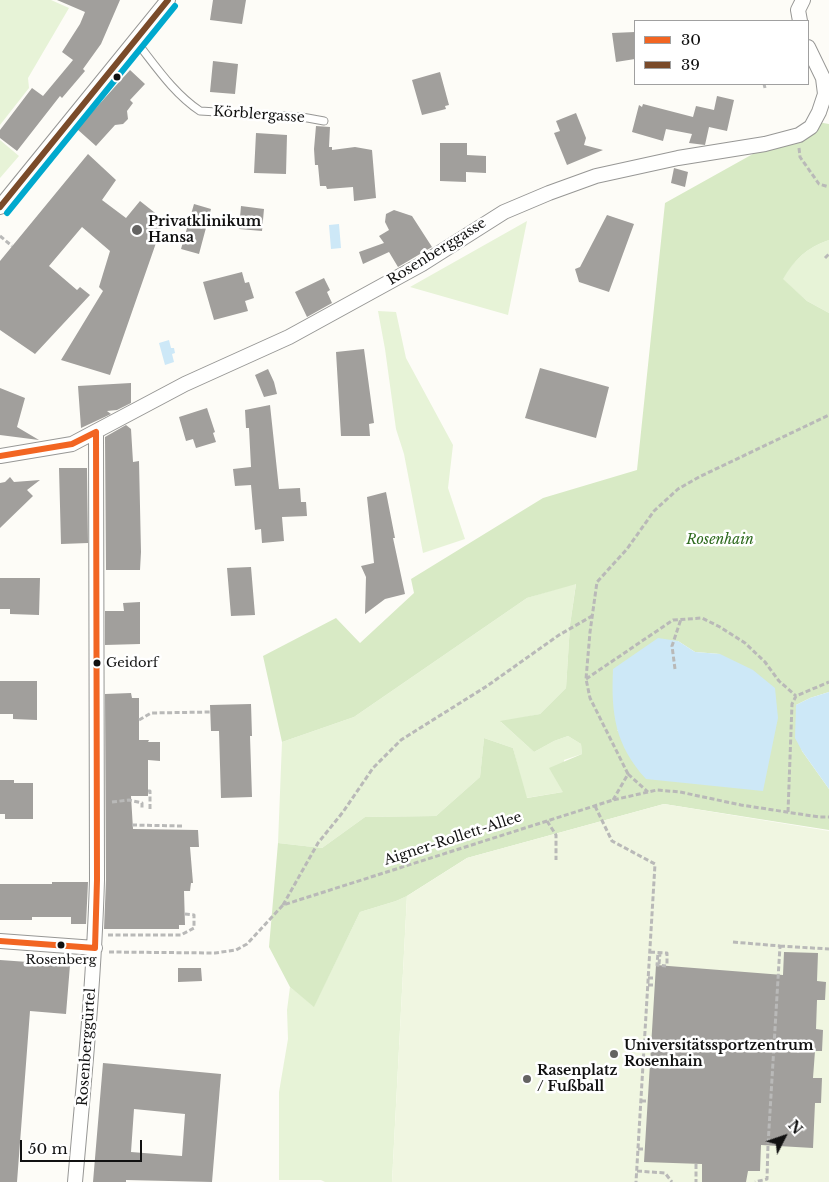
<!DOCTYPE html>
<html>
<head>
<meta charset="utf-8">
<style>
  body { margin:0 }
  #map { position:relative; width:829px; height:1182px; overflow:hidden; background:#fdfcf7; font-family:"Libre Baskerville",serif }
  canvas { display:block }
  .legend { position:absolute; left:634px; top:20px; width:175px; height:65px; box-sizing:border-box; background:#fff; border:1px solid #a0a0a0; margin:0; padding:6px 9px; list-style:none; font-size:15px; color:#111 }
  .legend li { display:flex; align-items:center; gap:10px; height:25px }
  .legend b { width:25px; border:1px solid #a0a0a0 }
  .north { position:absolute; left:759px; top:1112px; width:50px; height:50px; -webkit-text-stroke:4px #fff; paint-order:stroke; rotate:49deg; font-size:14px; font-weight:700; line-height:20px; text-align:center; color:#111 }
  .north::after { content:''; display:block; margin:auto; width:18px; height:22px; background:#111; clip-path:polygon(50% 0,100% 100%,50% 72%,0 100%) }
  .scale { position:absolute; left:20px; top:1140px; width:122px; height:22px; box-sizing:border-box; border:2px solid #111; border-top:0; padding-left:6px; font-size:15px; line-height:18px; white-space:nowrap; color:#111; -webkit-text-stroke:4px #fff; paint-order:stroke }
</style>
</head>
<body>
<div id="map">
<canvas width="829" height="1182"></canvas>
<ul class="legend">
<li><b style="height:6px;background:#f26522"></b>30</li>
<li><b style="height:6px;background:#7a4b2a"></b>39</li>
</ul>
<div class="north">N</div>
<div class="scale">50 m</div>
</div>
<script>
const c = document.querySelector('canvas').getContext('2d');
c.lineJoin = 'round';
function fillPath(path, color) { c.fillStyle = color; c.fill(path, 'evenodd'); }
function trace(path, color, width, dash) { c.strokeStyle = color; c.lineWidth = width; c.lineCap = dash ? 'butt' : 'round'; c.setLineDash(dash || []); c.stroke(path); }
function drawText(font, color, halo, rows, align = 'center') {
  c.font = font + ' "Libre Baskerville",serif'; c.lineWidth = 5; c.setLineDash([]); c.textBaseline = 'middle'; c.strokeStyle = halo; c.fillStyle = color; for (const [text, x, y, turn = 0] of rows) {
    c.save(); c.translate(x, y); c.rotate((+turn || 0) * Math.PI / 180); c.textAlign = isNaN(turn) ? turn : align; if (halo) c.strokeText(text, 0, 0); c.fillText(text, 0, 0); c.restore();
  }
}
fillPath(new Path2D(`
  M0,0H51L69,8L28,78L29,88L0,125Z
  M0,140L19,156L0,178Z
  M527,221L508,315L410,287Z
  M829,240V313L807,301L782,279C794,260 807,247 829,240Z
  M378,311L396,312L406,358L453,445L448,488L465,539L423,553L404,454L396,429L385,349Z
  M576,583L570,625L566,688L540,714L501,722L534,752L554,741L568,736L581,744L582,754L564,760L563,792L526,798L513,748L484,738L480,777L436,816L365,817L322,848L278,843L282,742L354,717L527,598Z
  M407,896L392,1182H325L321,1180H279V1092L288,1039L287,1010L290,987L314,1006L360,912L396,901Z`), '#e7f3d7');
fillPath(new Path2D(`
  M812,121L829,124V240C807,247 794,260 783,279L807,301L829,313V692L810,698L796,705V720L802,751L829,789V830L664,804L467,858L407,896L396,901L360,912L314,1007L290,987L269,947L278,843L322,848L365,817L436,816L480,777L484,738L513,748L527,798L563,792L549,768L582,754L581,744L568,736L554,741L534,752L500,721L540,714L566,688L570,625L576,584L527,598L354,717L282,742L263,656L336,618L360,643L414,593L411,579L543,498L637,470L665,203ZM678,641L695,652L720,654L617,731Z`), '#d8eac5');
fillPath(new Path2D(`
  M664,804L829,831V1182H392L407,896L467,858Z`), '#f0f6e1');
fillPath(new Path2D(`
  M339,224L341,248L331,249L329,225Z
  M169,340L171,348H174L175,353L172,354L174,362L165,365L159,343Z
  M658,638L678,641L695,652L720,654L753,670L775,688L778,718L763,791L646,779C615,745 611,714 613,669Z
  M829,692V789L802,751L795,738L796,705L810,698Z`), '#cde8f7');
fillPath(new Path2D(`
  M57,0H120L101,44L83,69L85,71L62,98L60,96L17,151L0,138V130L32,88L43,96L73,60L62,52L80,24L85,12Z
  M213,0H246L242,24L210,20Z
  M635,32V59L616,62L612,33Z
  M213,61L238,64L235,94L210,92Z
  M130,70L145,84L130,100L133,103L127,111L128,119L123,124L115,125L96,146L77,129Z
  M440,72L449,105L445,106L446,109L422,115L412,80Z
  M717,96L734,100L727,131L709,127L705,145L689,143L692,134L666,129L663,141L632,132L639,105L642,107L643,104L693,117L696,106L714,110Z
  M576,113L586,138L584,145L603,150L567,165L554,133L560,131L556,121Z
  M316,126L330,127L329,147H332V150L355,147L372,150L376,198L354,201L353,187L327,189L326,186H320L318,165H315L314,149Z
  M256,133L287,135L286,174L254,173Z
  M440,143H467V155L486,156V173L466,172V182L440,181Z
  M88,154L116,180L102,200L126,218L140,201L164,220L110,375L61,360L103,291L99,287L110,251L82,227L49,266L77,290L80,287L90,295L35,354L0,330V261Z
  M674,168L688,172L685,187L671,183Z
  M194,204L211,209L199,254L181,249Z
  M241,206L264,209L262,231L239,229Z
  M394,210L412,216L432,247L398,267L389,252L363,264L359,252L384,243L379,236L389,230L385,222L386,214Z
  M607,215L634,224L609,292L579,282L575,269L580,267Z
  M242,272L245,283L249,282L254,298L245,301L248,311L214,320L203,282Z
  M324,278L330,290L327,292L332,303L307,317L295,292Z
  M364,349L374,423L369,424L370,436H341L336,352Z
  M540,368L609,387L596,438L525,418Z
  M268,369L274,382L277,394L264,397L255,375Z
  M131,383V403L117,410L107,411L111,414L81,428L78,386Z
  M0,388L25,398L17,427L39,440L0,435Z
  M270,405L279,489L300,488L301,502H306L307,516L282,517L284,541L262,543L261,529L255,530L251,485L235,486L233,469L251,467L249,428H246L245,410Z
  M207,408L215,432L213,433L216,442L196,448L193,439L186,441L179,417Z
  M126,425L131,429L133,462L139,461L141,552L140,570H106L105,437Z
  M59,468H87L88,543L61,544Z
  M10,477L14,482L40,480L27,490L33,496L0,528V483L5,482Z
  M386,492L395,538H393L405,594L385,599L365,614L366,577L361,566L374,563L367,497Z
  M251,567L255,615L231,616L227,568Z
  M0,578H40L39,615L10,614V609H0Z
  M140,602V644L105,645V611H124L123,603Z
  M0,681H37V720L13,719V714H0Z
  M131,693L132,698H139V740H149L148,742H160V761L148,760V796H131L133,829L198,830L199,847H190L193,883H191L190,891H184L185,925H179V929H104L106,880L105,694Z
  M251,704L252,736H250L252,797L221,798L219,731H211L210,705Z
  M0,780H14V783H33V819H5V814H0Z
  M52,882H88L86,924H71V917H32V920H0V884H52Z
  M784,952L818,953L817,981L826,982L825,1000H817L816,1029L823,1030L822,1051H815L813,1078H822L821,1103H815L813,1148L761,1145L760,1171H748L746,1182H702V1164L644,1162L656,965L783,975Z
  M0,960L70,965L66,1014L30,1011L17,1182H0Z
  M178,968H201L202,981L178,982Z
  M103,1063L221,1074L212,1182L126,1180V1182H93ZM134,1109L185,1114L182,1156L131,1152Z`), '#a19f9c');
const lane = new Path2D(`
  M135,40C155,65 173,93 200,111L302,117L324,121`);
const street = new Path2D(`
  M800,21L798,10L803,0
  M0,207L168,0
  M0,456L72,444L185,384L289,337L422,264L504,212L549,193L596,176L678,158L765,144L799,135L811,127L819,112L825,94L823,78L808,47
  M0,941L95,948
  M75,1182C84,1081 94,981 97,880L96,432`);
trace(lane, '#979795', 9);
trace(street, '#979795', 16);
trace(new Path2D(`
  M764,84L765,88
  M799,148L800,157L819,184L829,187
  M0,236L12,246
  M825,258L829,254
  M675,669L672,646L681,619
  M586,679L673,620L702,618L720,627L745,643L765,662L779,681L796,696
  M139,720L151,713L210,712
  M628,774L648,792
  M148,791H150V809
  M613,800L628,774L590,698L586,679L590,632L597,582L627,549L654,511L678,489L699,477L829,415
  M112,802L129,800L142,803V809
  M595,806L612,841L655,864L636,1182
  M788,812L792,704L796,696L829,682
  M547,821L556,835V860
  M132,825L183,826
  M283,905L318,843L343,812L373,768L401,740L487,686L559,635L592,616
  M108,935H181L194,928V915L185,914
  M733,942L780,946L768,1145L767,1179L755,1182
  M780,946L829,949
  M109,952L215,953L236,950L247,944L283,905L613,800L657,790L680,792L741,805L819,817H829
  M650,952L667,953V965
  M659,964L660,953H658L657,965L666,966
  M648,978H655
  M648,985H655
  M644,1050H651
  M641,1101H648
  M638,1149H645
  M696,1164V1182
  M637,1171L665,1173L672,1182`), '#b9b9b8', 3, [5, 2.5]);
trace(lane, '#fffffe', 7);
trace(street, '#fffffe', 14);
trace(new Path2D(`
  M0,456L72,444L96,432
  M0,941L95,948
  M95,948L97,880L96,432`), '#f26522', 6);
trace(new Path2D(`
  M0,207L168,0`), '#7a4b2a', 6);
trace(new Path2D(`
  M7,213L175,6`), '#00a9ce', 6);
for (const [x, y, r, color] of [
  [117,77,4.5,"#111"],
  [137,230,6,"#646362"],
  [97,663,4.5,"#111"],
  [61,945,4.5,"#111"],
  [614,1054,5,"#646362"],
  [527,1079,5,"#646362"]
]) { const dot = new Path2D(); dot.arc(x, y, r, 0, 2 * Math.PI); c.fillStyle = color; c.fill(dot); trace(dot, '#fff', 2); }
drawText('13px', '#111', '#fff', [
  ["Geidorf",106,663],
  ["Rosenberg",61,960,"center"]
], 'left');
drawText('14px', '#111', '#fff', [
  ["Körblergasse",259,115,4],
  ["Rosenberggasse",437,252,-32],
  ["Aigner-Rollett-Allee",453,839,-18],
  ["Rosenberggürtel",87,1047,-86]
]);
drawText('bold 14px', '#111', '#fff', [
  ["Privatklinikum",148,222],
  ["Hansa",148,238],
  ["Universitätssportzentrum",624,1046],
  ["Rosenhain",624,1062],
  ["Rasenplatz",537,1071],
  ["/ Fußball",537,1087]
], 'left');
drawText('italic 14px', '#2f6b1f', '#fff', [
  ["Rosenhain",720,540]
]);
</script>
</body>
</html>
